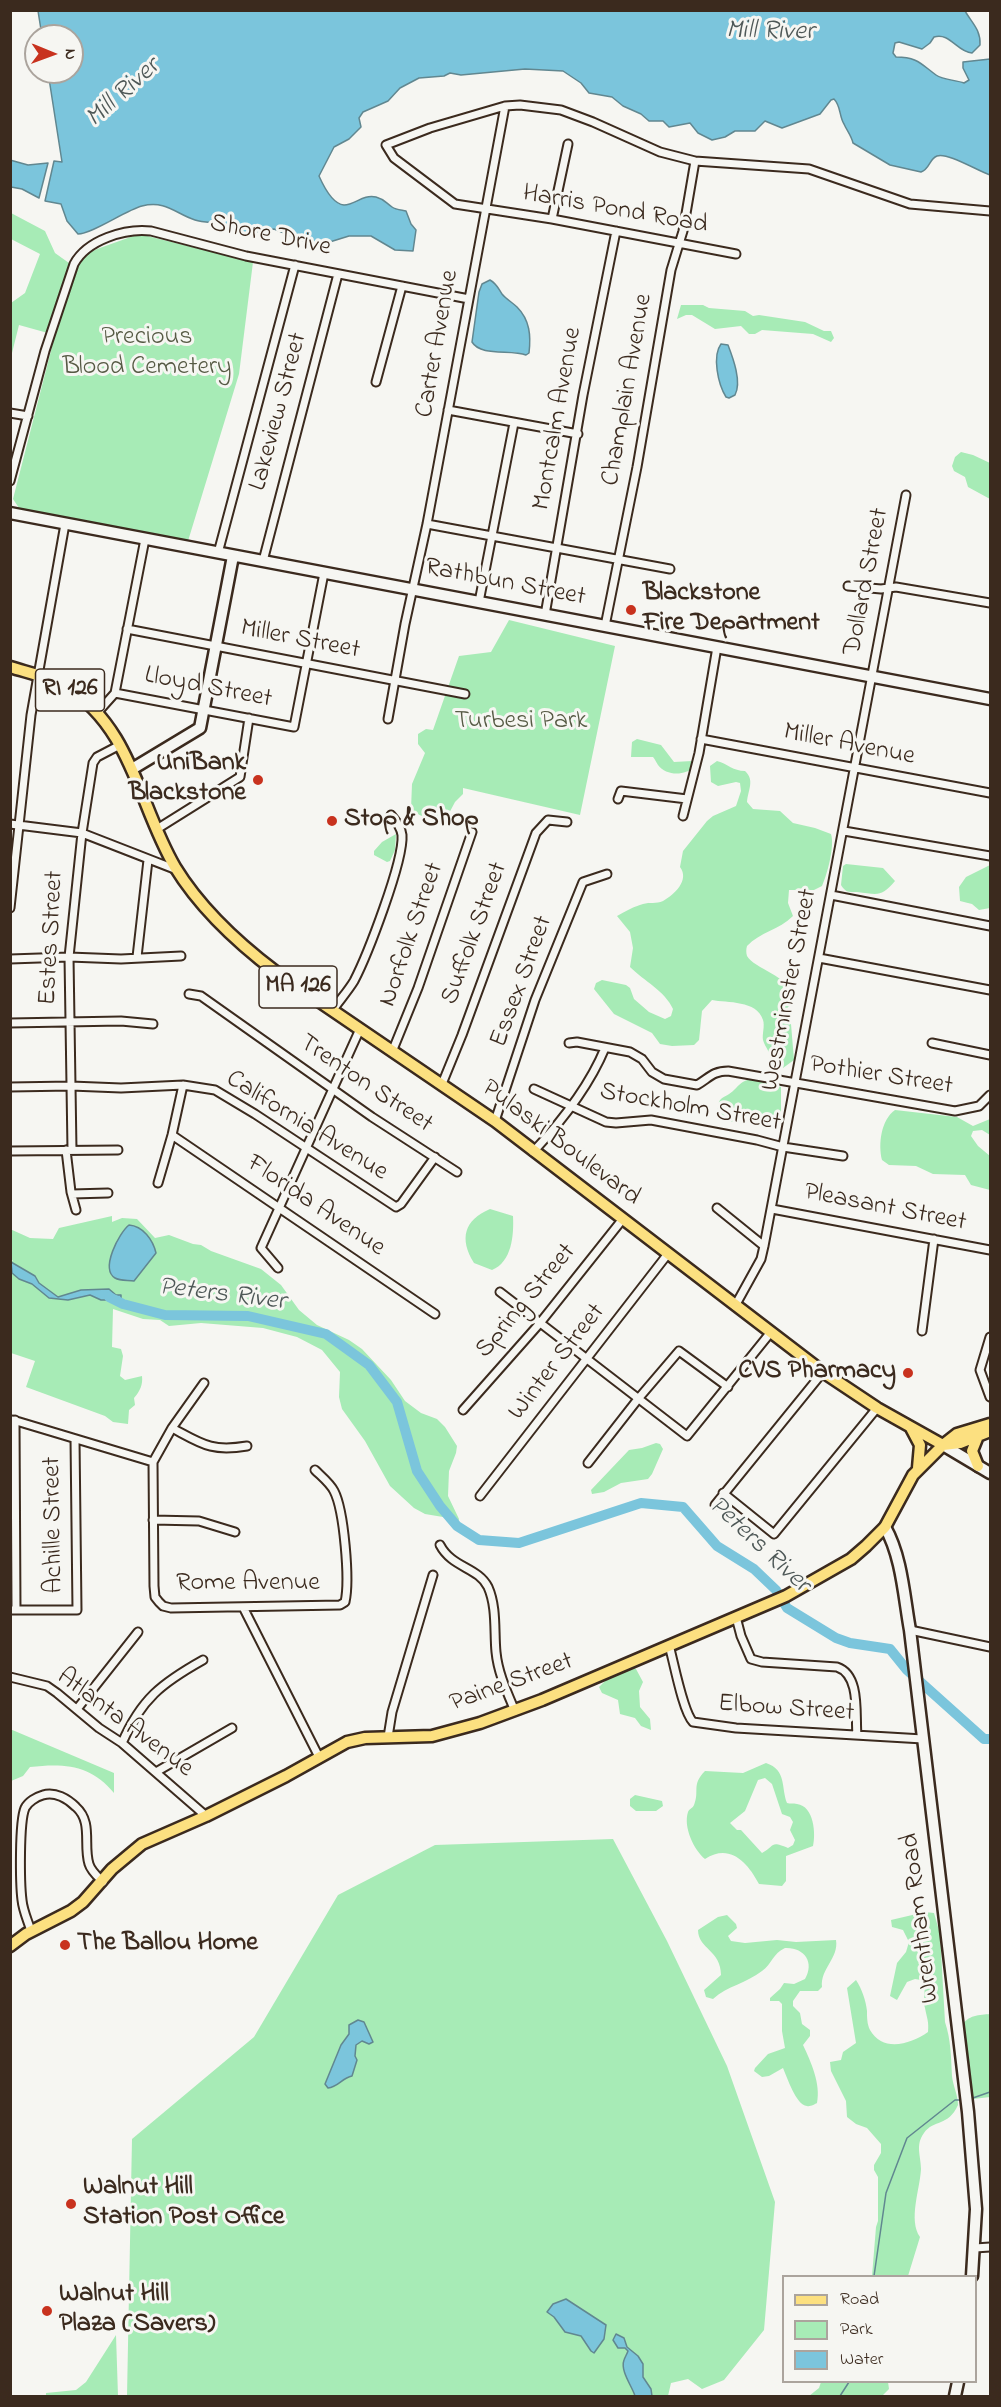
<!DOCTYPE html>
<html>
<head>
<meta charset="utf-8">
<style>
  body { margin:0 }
  #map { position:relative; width:1001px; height:2407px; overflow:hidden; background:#f6f6f2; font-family:"Indie Flower",sans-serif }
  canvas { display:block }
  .frame { position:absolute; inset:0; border:12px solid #3b2a1e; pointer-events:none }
  .legend { position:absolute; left:782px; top:2275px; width:195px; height:108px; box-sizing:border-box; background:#f6f6f2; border:2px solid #aba49d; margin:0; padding:8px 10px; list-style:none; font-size:18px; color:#3b2a1e }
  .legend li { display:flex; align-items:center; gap:12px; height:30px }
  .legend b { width:30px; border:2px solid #aba49d }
  .north { position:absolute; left:24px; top:24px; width:60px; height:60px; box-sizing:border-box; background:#f6f6f2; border:2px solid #aba49d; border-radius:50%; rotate:91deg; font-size:16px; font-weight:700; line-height:24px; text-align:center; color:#3b2a1e }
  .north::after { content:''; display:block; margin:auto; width:21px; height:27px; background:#c8321e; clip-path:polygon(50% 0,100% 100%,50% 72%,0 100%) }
</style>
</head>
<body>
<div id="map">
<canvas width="1001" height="2407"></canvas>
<div class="frame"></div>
<ul class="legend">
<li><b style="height:8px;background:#fce080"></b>Road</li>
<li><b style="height:16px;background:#a7ebb6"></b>Park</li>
<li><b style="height:16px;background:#7bc5dc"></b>Water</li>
</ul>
<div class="north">N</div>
</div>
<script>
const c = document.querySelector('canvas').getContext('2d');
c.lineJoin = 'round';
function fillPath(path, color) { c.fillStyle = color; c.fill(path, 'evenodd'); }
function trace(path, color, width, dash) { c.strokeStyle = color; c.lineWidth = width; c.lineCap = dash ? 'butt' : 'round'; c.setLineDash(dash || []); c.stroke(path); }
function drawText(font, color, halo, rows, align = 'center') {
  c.font = font + ' "Indie Flower",sans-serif'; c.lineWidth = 6; c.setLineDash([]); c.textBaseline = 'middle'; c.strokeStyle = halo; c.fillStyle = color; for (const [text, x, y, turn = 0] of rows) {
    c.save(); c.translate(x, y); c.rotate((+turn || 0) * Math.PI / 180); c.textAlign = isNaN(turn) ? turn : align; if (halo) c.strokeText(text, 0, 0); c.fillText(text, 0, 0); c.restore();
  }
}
fillPath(new Path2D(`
  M11,213L45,231L55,253L69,263L77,266L87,254L97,249L139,234L253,262L239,374L188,541L19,508L13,499L55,335L19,325L11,357V303L25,293L40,254L11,239Z
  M681,305H703L709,308L745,311L753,316L759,315L805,322L824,331H831L834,338L831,342L813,334L762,330L755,334H749L741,326L715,329L692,315H686L677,319Z
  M961,452L973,455L990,463V499L968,487L965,477L954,471L952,466L955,457Z
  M509,620L615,646L580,815L463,788V794L455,802L446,819C436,821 418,817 411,809L412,784L425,753L418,744V734L426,729L433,730L459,656L491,652Z
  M637,739L661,745L674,762L692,761L694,767C685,776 666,776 658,765C656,762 655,759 653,757H631L632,742Z
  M717,761C728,764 733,771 745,771C755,780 748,790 747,802L753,809L780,811L793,823L815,828L831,834C835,846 827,875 822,886L814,890H789L788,903L793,916C779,930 760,932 747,946C746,949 746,953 747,956C754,969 790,975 794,999L786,1010L787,1018L791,1024L794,1060L783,1068L771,1062C772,1053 765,1048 763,1040C762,1034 765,1026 763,1020C757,1000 727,1003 712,1000L702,1011L699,1040L694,1045L672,1046L660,1044L652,1033L614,1014L594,989L596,983L602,980L626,985L630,988L634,999L649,1012L665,1019L671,1016L673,1009C665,991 644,981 630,967L633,948L630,932L617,916C624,912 635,906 643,904C650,902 656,904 663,901C674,895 690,880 680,867L683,851L707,821L713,816L736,806L741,791L740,783L736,782L718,786L711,782L710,766Z
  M396,834L395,850L390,861L387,862L374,855V851L382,842Z
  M846,864L883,868L895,881C881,898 877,894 857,892C849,892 846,893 841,885L843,866Z
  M990,865V908L979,910L972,904L960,901L959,887L966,877Z
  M751,1079H761L781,1087V1112L775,1117L739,1113L732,1122H725L718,1114C717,1094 724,1100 734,1090C740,1084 742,1081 751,1079Z
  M895,1110L957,1117L973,1126L990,1119V1135L982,1130L973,1131L971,1136L978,1146L990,1156V1190L971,1185L965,1175L933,1174L916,1166L889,1165L882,1160C878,1144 881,1120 895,1110Z
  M490,1209L513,1216C514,1235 512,1262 492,1270L474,1263C459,1239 464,1220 490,1209Z
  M112,1216V1222L122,1218L137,1219L155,1238L169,1235L193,1244L201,1245L211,1251L261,1269L281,1285L299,1310L317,1325L349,1340L362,1349L391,1380L405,1401L421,1413L437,1419L445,1427L457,1446L456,1453L449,1471L448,1496L459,1519L458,1523L443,1517L425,1514L414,1508L390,1486L365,1441L342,1409L339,1397L340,1372L322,1350L297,1337L263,1328L201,1323L169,1326L160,1320L143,1319L113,1309L112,1347L121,1349L123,1356L120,1376L125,1380L142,1376C143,1385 140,1391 134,1398L135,1405L129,1410L128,1424L113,1422L105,1416L26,1387L35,1361L11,1353V1261H13L11,1259L10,1229L30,1238L53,1239L59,1228Z
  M656,1443L660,1444L663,1449L652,1474L648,1479L621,1483L604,1492L592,1494L591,1490L629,1450L642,1448Z
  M634,1668L636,1669L643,1682L639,1691L640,1707L650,1719L651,1730L641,1726L635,1718L620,1714L618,1700L602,1693L599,1687L608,1678Z
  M10,1729L114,1773V1793C91,1765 65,1763 30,1767L23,1776L11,1781Z
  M766,1763C787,1770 781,1788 787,1803C790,1804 793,1803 797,1804C814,1806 816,1834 813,1846L786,1856V1881L782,1886L759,1884C747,1861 729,1843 705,1859C694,1850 683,1827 688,1812C689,1809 693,1808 694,1805C700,1791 691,1785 705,1771L743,1773ZM765,1778L772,1784L782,1814L790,1817L793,1822L790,1830L795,1840L793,1845L788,1848C770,1840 775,1846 762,1853L741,1830H737L730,1823L745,1811L758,1780Z
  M635,1795L662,1801L663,1806L656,1811H636L630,1806V1799Z
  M613,1839L667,1941L727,2066L775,2202L764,2330L724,2380L702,2389L688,2379L671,2383L668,2396H127L132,2139L254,2037L338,1895L435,1845Z
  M925,1912L934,1913L940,1934L945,2022C951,2040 951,2057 952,2076C953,2086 958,2095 958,2105C948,2127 934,2119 924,2133C915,2145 921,2156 921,2169C920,2189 908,2220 920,2237L908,2276H872L876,2227L878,2221V2177L874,2170V2165L881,2153V2144L867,2128L856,2124L847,2117L846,2101L831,2071L830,2062L841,2060L843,2052L856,2043L847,1988L856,1980C862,1989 866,2001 867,2011C867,2017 867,2024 870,2030C883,2053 911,2044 928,2032C929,2021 927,2019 925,2008C922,1997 928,1990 921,1980L915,1979L907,1982L897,2000L890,1996L897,1963L906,1952L909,1942L903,1930L892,1927L891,1920Z
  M727,1915L736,1924L737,1928L728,1936L731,1941L745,1943L777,1940L796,1942L836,1940C839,1958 820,1969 822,1987L818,1991H800L793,2001V2006L800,2013L802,2024L810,2030V2036L803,2045C811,2062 821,2084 817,2103C815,2104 810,2107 807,2106C796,2105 787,2077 783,2068L769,2076L762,2077L754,2071L755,2068L768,2054L785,2048L782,2031V2004L779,2001H770V1998L780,1989L784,1983L794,1984L805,1979C815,1962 804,1947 785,1948C773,1953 772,1964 762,1971C747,1983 727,1986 713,1999L706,1997L704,1990L721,1975C721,1950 698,1949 698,1930L718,1917Z
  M990,2014V2097L973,2099C968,2090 967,2074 968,2062L965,2058L962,2026C967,2015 980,2015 990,2014Z
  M116,2335L118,2396H46V2393L76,2390L86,2382Z
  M821,2382H888L889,2389L882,2396H809L819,2388Z`), '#a7ebb6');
const water = new Path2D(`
  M38,11H965C972,23 981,30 980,45L972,53C957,52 950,32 934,37L930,43L922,49L899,42L895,43L893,53L896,57C917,57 921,64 936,75C943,80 956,80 964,83L969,80L963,68V62L990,59V175C978,171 947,152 937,156C929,159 930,169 921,172L890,165L853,143C851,135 847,131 844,124C839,116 841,106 834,99L831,100L820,114L782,128L765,121L755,131H735L725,137L712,140L698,133L690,123L669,127L663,121H649L641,114L623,106L612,97L589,93L581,83L563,71L525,69L461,75L450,73L444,76L419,78L400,88L388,101L363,112L359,118L361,127L349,139L334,147L319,176C323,185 332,204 344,205C355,205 363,194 376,197C384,199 386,203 392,207C396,210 402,210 406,211L411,224L416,230L413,251L395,250L371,236H349L320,245L311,244L274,229L239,235L226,230L223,224C214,222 204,223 195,220C176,214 166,200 142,206C126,210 92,234 78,234L67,221L61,204L45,201L54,161L62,162L48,72H72V36H42Z
  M10,160L28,165L48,163L39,198L22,189L11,187Z
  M490,280C497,284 498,288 502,294C506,299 513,303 517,307C530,320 531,336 529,353L526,355C511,349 481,357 472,342L479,292L482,284Z
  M721,344L728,345C733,358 742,382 735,395L729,398L726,397C718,384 712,356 721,344Z
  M129,1225C143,1226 153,1240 156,1253L134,1281C128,1280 120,1281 115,1278C100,1269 119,1233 129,1225Z
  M11,1262L35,1276L39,1283L58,1297L81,1290L109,1289L116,1295H121V1306L108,1300H101L90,1295L68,1300L49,1298L32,1284L19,1279L12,1273Z
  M358,2020L364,2022L373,2042L369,2044L362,2041L356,2045L355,2056L357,2060L352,2076C342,2078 338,2087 328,2088L325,2084L341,2045L349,2034V2025Z
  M566,2299L606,2325L604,2339L594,2353L591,2351L581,2336L565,2332L554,2317L547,2312L553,2304Z
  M616,2334L624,2338L627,2347L638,2356L643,2364V2377L651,2389L652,2396H635C632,2386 620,2371 624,2360C625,2357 627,2354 628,2351L625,2348H618L613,2340Z`);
fillPath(water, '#7bc5dc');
trace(water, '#618790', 1.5);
trace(new Path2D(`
  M970,2099L990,2092
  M874,2276L886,2193L907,2138L955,2100H963
  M840,2396L849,2382`), '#618790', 1.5);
trace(new Path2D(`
  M109,1297L123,1304L165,1315L248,1316L326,1334L369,1365L397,1402L417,1471L440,1506L457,1526L479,1540L519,1543L641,1503L683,1507L717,1546L754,1569L776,1590L787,1608L836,1638L850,1643L890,1649L907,1670L984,1739H990`), '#7bc5dc', 10);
const street = new Path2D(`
  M552,219L568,144
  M736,254L552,219L455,204L394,158L386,145L430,128L505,106L520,105L561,110L593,122L660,152L695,161L809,169L910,204L990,211
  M376,382L402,286
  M448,410L578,434
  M10,413L28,416
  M10,481L45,351L74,264C87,240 125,228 151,231L246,256L469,299
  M427,524L670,569
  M218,553L295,265
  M263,561L338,274
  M848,586L881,589L896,587L990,603
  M479,602L514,423
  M545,615L583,395L616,231
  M605,626L637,467L671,270L683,231L695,161
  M127,629L465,694
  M115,693L294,727L324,573
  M98,712L115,693L145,539
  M388,719L405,624L427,524L505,106
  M701,739L990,793
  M618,799L621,791L687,799
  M683,816L699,753L717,647
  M10,824L82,833L177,870
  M157,829L240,777L249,718
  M844,831L990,856
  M831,895L990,926
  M10,908L31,715L65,524
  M137,957L148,860
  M819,958L990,990
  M10,959L69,957L121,959L181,956
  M189,994L201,996L372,1117L457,1172
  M332,1011C339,1001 348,991 354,981C367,956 404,861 402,835C401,827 396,821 391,815
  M10,1023L121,1021L153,1024
  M569,1043L577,1042L630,1052L642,1059L652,1072L664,1079L697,1085C709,1078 713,1071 728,1071L955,1111L979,1106L990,1095
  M932,1043L990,1055
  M392,1052L418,988L472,832
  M442,1084L462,1035L536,833L548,820L567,822
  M10,1087L71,1086L121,1088L183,1085L215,1090L255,1114L396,1207L401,1204L435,1157
  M534,1089L606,1122L616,1123L651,1120L757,1140L783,1147L843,1156
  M495,1121L535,1000L583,882L607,874
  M172,1135L435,1314
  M66,1150L71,1192L76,1210
  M72,1150L69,957L82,833L93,763L97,757L120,745
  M10,1151L118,1150
  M533,1152C562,1121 589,1087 605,1048
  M158,1183L172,1135L183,1085
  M72,1194L108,1193
  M717,1208L764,1246
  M772,1209L990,1250
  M278,1268L261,1248L360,1029
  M500,1292L687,1436L771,1332
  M735,1306L761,1259L764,1246L906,495
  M922,1331L934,1239
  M990,1337L980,1370L990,1397
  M204,1383L172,1428L153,1462L154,1586L155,1597L159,1602L163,1606L171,1608L340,1605L345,1602C350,1580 344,1510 334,1491C330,1483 321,1476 315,1470
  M463,1410L540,1323L622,1220
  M13,1420L153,1462
  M15,1420L16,1610
  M172,1428C202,1444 211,1452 247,1446
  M588,1463L638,1399L679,1351L728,1387
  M723,1493L774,1534L877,1408
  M480,1496L667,1255
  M715,1505L823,1372
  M153,1520L199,1521L235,1532
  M440,1545C452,1568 478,1567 488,1587C497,1607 494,1632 496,1652C498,1673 507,1692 515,1711
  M243,1607L319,1757
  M10,1610H77L75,1439
  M736,1617L741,1636L751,1659L762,1662L837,1667C861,1675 855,1715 857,1735
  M910,1630L990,1647
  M669,1645C674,1663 683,1712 693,1722L736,1728L923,1739
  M10,1677L47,1686L57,1693L99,1728L122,1743L206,1816
  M77,1709L138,1632
  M388,1737L392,1712L433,1575
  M122,1743C141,1699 162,1683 203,1660
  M156,1772L232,1728
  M31,1931C28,1921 23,1911 22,1900C20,1884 19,1822 25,1808C28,1802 36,1797 43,1795C55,1791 68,1799 76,1807C93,1822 83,1845 89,1864C91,1871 98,1877 103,1882
  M975,2248L990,2247`);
const secondary = new Path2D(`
  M10,513L990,699
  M132,769L200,728L233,556
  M943,1445L990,1473
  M885,1527C902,1557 904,1597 910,1630L968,2112L976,2209L972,2276
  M955,2396L958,2382`);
const primary = new Path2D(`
  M10,667C29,673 50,677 66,687C132,727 139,806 175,867C200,908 239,944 276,972L495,1121L823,1372L877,1408L943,1445
  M911,1428L920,1445L918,1468
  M943,1445L960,1443L990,1431
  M978,1466L972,1451L978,1436
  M10,1946L26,1934L71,1911L83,1902L112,1869L142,1844L206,1816L286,1776L347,1742L365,1738L432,1736L480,1723L542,1700L786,1596L851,1559L866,1546L885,1527L913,1475L943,1445L957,1434L990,1424`);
trace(street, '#3b2a1e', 11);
trace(secondary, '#3b2a1e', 15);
trace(primary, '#3b2a1e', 15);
trace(street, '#f6f6f2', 7);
trace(secondary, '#f6f6f2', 10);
trace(primary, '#fce080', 10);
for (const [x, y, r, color] of [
  [631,610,6,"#c8321e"],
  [258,780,6,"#c8321e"],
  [332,821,6,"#c8321e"],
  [908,1373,6,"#c8321e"],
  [65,1945,6,"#c8321e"],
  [71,2204,6,"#c8321e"],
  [47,2311,6,"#c8321e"]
]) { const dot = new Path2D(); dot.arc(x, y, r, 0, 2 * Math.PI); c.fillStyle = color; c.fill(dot); trace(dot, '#f6f6f2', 2); }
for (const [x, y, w] of [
  [70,690,69],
  [298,987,78]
]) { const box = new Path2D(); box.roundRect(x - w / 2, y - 21, w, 42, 4.5); c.fillStyle = '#f6f6f2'; c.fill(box); trace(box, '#3b2a1e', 1.5); }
drawText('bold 24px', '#3b2a1e', null, [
  ["RI 126",70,690],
  ["MA 126",298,987]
]);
drawText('26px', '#3b2a1e', '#f6f6f2', [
  ["Harris Pond Road",615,211,10],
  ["Shore Drive",270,237,12],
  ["Carter Avenue",439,344,-80],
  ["Champlain Avenue",629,390,-80],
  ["Lakeview Street",280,412,-75],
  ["Montcalm Avenue",559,419,-80],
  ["Dollard Street",868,582,-79],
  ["Rathbun Street",505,584,11],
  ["Miller Street",300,641,11],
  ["Lloyd Street",208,689,11],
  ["Miller Avenue",849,746,11],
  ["Suffolk Street",476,934,-70],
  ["Norfolk Street",413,935,-71],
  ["Estes Street",53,938,-87],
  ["Essex Street",523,982,-70],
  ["Westminster Street",791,990,-79],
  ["Pothier Street",881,1077,9],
  ["Trenton Street",365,1085,34],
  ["Stockholm Street",690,1109,10],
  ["California Avenue",306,1127,32],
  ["Pulaski Boulevard",560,1144,37],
  ["Florida Avenue",315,1207,34],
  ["Pleasant Street",885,1209,11],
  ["Spring Street",527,1302,-50],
  ["Winter Street",558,1363,-52],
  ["Achille Street",55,1525,-91],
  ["Rome Avenue",248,1585],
  ["Paine Street",512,1684,-20],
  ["Elbow Street",786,1710,4],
  ["Atlanta Avenue",124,1724,37],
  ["Wrentham Road",922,1918,-97]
]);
drawText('26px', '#565a44', '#f6f6f2', [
  ["Precious",147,339],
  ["Blood Cemetery",147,369],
  ["Turbesi Park",521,723]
]);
drawText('bold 26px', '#3b2a1e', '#f6f6f2', [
  ["Blackstone",643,595],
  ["Fire Department",643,625],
  ["UniBank",246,765,"right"],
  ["Blackstone",246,795,"right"],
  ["Stop & Shop",344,821],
  ["CVS Pharmacy",896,1373,"right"],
  ["The Ballou Home",77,1945],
  ["Walnut Hill",83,2189],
  ["Station Post Office",83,2219],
  ["Walnut Hill",59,2296],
  ["Plaza (Savers)",59,2326]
], 'left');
drawText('italic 27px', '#4e5857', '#f6f6f2', [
  ["Mill River",770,33,1],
  ["Mill River",124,94,-42],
  ["Peters River",222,1296,7],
  ["Peters River",758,1546,43]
]);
</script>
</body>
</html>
